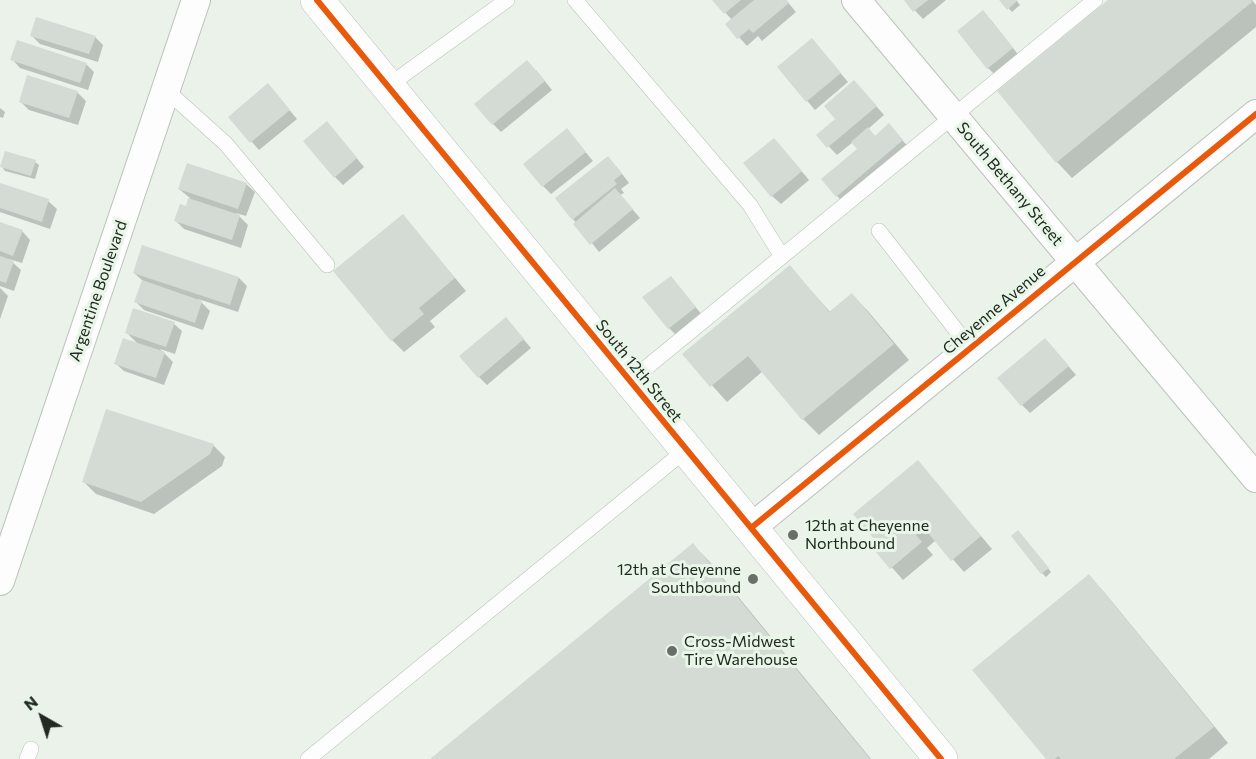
<!DOCTYPE html>
<html>
<head>
<meta charset="utf-8">
<style>
  body { margin:0 }
  #map { position:relative; width:1256px; height:759px; overflow:hidden; background:#eaf2ea; font-family:Commissioner,sans-serif }
  canvas { display:block }
  .north { position:absolute; left:12px; top:687px; width:60px; height:60px; -webkit-text-stroke:4px #e7f6e7; paint-order:stroke; rotate:321deg; font-size:16px; font-weight:700; line-height:24px; text-align:center; color:#222822 }
  .north::after { content:''; display:block; margin:auto; width:21px; height:27px; background:#222822; clip-path:polygon(50% 0,100% 100%,50% 72%,0 100%) }
</style>
</head>
<body>
<div id="map">
<canvas width="1256" height="759"></canvas>
<div class="north">N</div>
</div>
<script>
const c = document.querySelector('canvas').getContext('2d');
c.lineJoin = 'round';
function fillPath(path, color) { c.fillStyle = color; c.fill(path, 'evenodd'); }
function trace(path, color, width, dash) { c.strokeStyle = color; c.lineWidth = width; c.lineCap = dash ? 'butt' : 'round'; c.setLineDash(dash || []); c.stroke(path); }
function drawText(font, color, halo, rows, align = 'center') {
  c.font = font + ' Commissioner,sans-serif'; c.lineWidth = 6; c.setLineDash([]); c.textBaseline = 'middle'; c.strokeStyle = halo; c.fillStyle = color; for (const [text, x, y, turn = 0] of rows) {
    c.save(); c.translate(x, y); c.rotate((+turn || 0) * Math.PI / 180); c.textAlign = isNaN(turn) ? turn : align; if (halo) c.strokeText(text, 0, 0); c.fillText(text, 0, 0); c.restore();
  }
}
fillPath(new Path2D(`
  M714,0H786L796,12L762,41L758,36L747,46L727,24L732,20Z
  M905,0H946L923,19Z
  M1001,0H1016L1020,5L1012,12Z
  M1110,0H1252L1256,5V27L1072,178L1057,162Z
  M991,20L1020,57L996,76L988,68Z
  M32,36L95,37L103,45L98,62L40,44Z
  M820,49L848,82L815,110L779,68Z
  M12,59L86,64L94,72L88,90L20,68Z
  M536,70L552,90L501,132L493,124Z
  M862,90L884,115L868,129L876,137L897,134L910,149L845,204L837,196L859,149L853,142L837,155L818,135L837,120Z
  M77,92L86,101L78,125L29,110L20,101Z
  M276,94L297,119L259,150L230,117Z
  M0,108L5,112L3,118L0,117Z
  M567,130L593,161L551,194L543,186Z
  M335,132L364,167L343,185L335,177Z
  M782,148L809,180L781,204L772,196Z
  M35,162L39,165L35,179L5,171L2,167Z
  M616,166L629,183L621,189L624,193L620,195L640,218L599,252L573,219Z
  M0,184L48,201L57,209L50,229L0,212Z
  M246,184L255,192L246,216L236,213L248,225L241,248L184,229L176,221L187,207L190,198L179,189Z
  M403,216L466,291L430,321L435,327L404,352L392,340Z
  M0,223L22,231L30,240L22,263L9,259L21,270L14,291L0,286Z
  M790,267L830,312L852,295L867,310L909,360L819,435L803,419L763,371L727,402L684,354Z
  M134,273L239,278L247,286L238,312L198,299L210,311L203,330L144,310L136,302L143,281Z
  M671,278L703,316L677,336L669,328Z
  M0,288L8,296L0,319Z
  M173,323L182,331L175,354L160,349L173,362L164,385L124,371L115,363L138,344L127,333Z
  M514,328L531,348L487,385L479,377Z
  M1053,348L1076,375L1030,413L1022,405Z
  M213,445L225,457L222,466L154,514L96,494L84,482Z
  M918,462L992,549L964,572L936,540L927,548L933,555L903,580L872,545L877,540Z
  M1022,536L1051,572L1046,577L1042,573Z
  M693,545L709,561L871,759H432Z
  M1089,576L1104,592L1228,743L1209,759H1048Z`), '#0003');
fillPath(new Path2D(`
  M712,0H741L724,14Z
  M754,0H787L789,3L753,33L749,29L737,39L725,24Z
  M904,0H928L913,12Z
  M999,0H1018L1007,10Z
  M1108,0H1251L1252,2L1056,163L997,91Z
  M983,10L1013,48L987,69L957,31Z
  M36,17L96,36L89,54L30,36Z
  M812,38L841,73L806,102L777,67Z
  M17,40L87,63L80,83L10,60Z
  M527,60L545,81L492,125L474,104Z
  M27,75L78,91L69,118L19,102Z
  M854,80L877,106L827,148L816,135L835,119L824,106Z
  M268,83L290,110L250,143L228,117Z
  M327,121L357,158L334,178L303,141Z
  M889,123L903,140L836,197L821,179L857,149L851,142L868,127L875,136Z
  M567,128L586,152L542,187L523,164Z
  M774,138L802,171L771,197L743,163Z
  M5,151L36,160L31,176L0,167Z
  M608,156L622,174L614,180L617,184L572,220L555,198Z
  M187,163L247,183L238,209L178,189Z
  M0,183L49,199L42,222L0,208Z
  M615,188L633,209L590,245L573,224Z
  M188,198L240,215L232,240L174,221L180,204L186,206Z
  M403,214L455,278L419,308L424,314L391,341L333,271Z
  M0,222L23,230L13,256L0,251Z
  M142,245L239,277L230,305L133,273Z
  M0,256L14,261L6,283L0,281Z
  M790,265L829,312L852,293L894,344L802,420L748,356L710,387L682,354Z
  M671,276L696,307L668,329L642,297Z
  M142,280L202,301L195,323L134,302Z
  M133,308L175,322L166,347L125,333Z
  M506,317L524,339L478,378L459,356Z
  M123,338L165,352L156,378L114,364Z
  M1045,338L1069,366L1021,406L997,378Z
  M106,409L214,444L210,454L141,502L82,482Z
  M918,460L981,536L951,561L924,528L916,535L922,542L890,569L870,545L875,540L853,514Z
  M1018,530L1049,568L1041,574L1011,536Z
  M693,543L870,759H430Z
  M1089,574L1214,727L1174,759H1061L1058,756L1055,759H1046L972,670Z`), '#d4dad4');
const lane = new Path2D(`
  M575,0L750,205L781,255
  M388,86L507,0
  M166,90L226,144L327,265
  M879,231L970,348
  M630,381L1095,0
  M27,759L31,749
  M308,759L687,449`);
const street = new Path2D(`
  M856,0L1256,478
  M751,528L1256,114
  M0,581L196,0`);
const secondary = new Path2D(`
  M317,0L941,759`);
trace(lane, '#bcc2bc', 16);
trace(street, '#bcc2bc', 30);
trace(secondary, '#bcc2bc', 34);
trace(lane, '#fcfdfc', 15);
trace(street, '#fcfdfc', 28);
trace(secondary, '#fcfdfc', 33);
trace(new Path2D(`
  M317,0L941,759
  M751,528L1256,114`), '#e8590c', 6);
for (const [x, y, r, color] of [
  [793,535,6,"#686f68"],
  [753,579,6,"#686f68"],
  [672,651,6,"#686f68"]
]) { const dot = new Path2D(); dot.arc(x, y, r, 0, 2 * Math.PI); c.fillStyle = color; c.fill(dot); trace(dot, '#e7f6e7', 2); }
drawText('16px', '#222822', '#e7f6e7', [
  ["South Bethany Street",1010,184,50],
  ["Argentine Boulevard",98,291,-71],
  ["Cheyenne Avenue",994,310,-40],
  ["South 12th Street",639,371,51]
]);
drawText('16px', '#222822', '#e7f6e7', [
  ["12th at Cheyenne",805,526],
  ["Northbound",805,544],
  ["12th at Cheyenne",741,570,"right"],
  ["Southbound",741,588,"right"],
  ["Cross-Midwest",684,642],
  ["Tire Warehouse",684,660]
], 'left');
</script>
</body>
</html>
